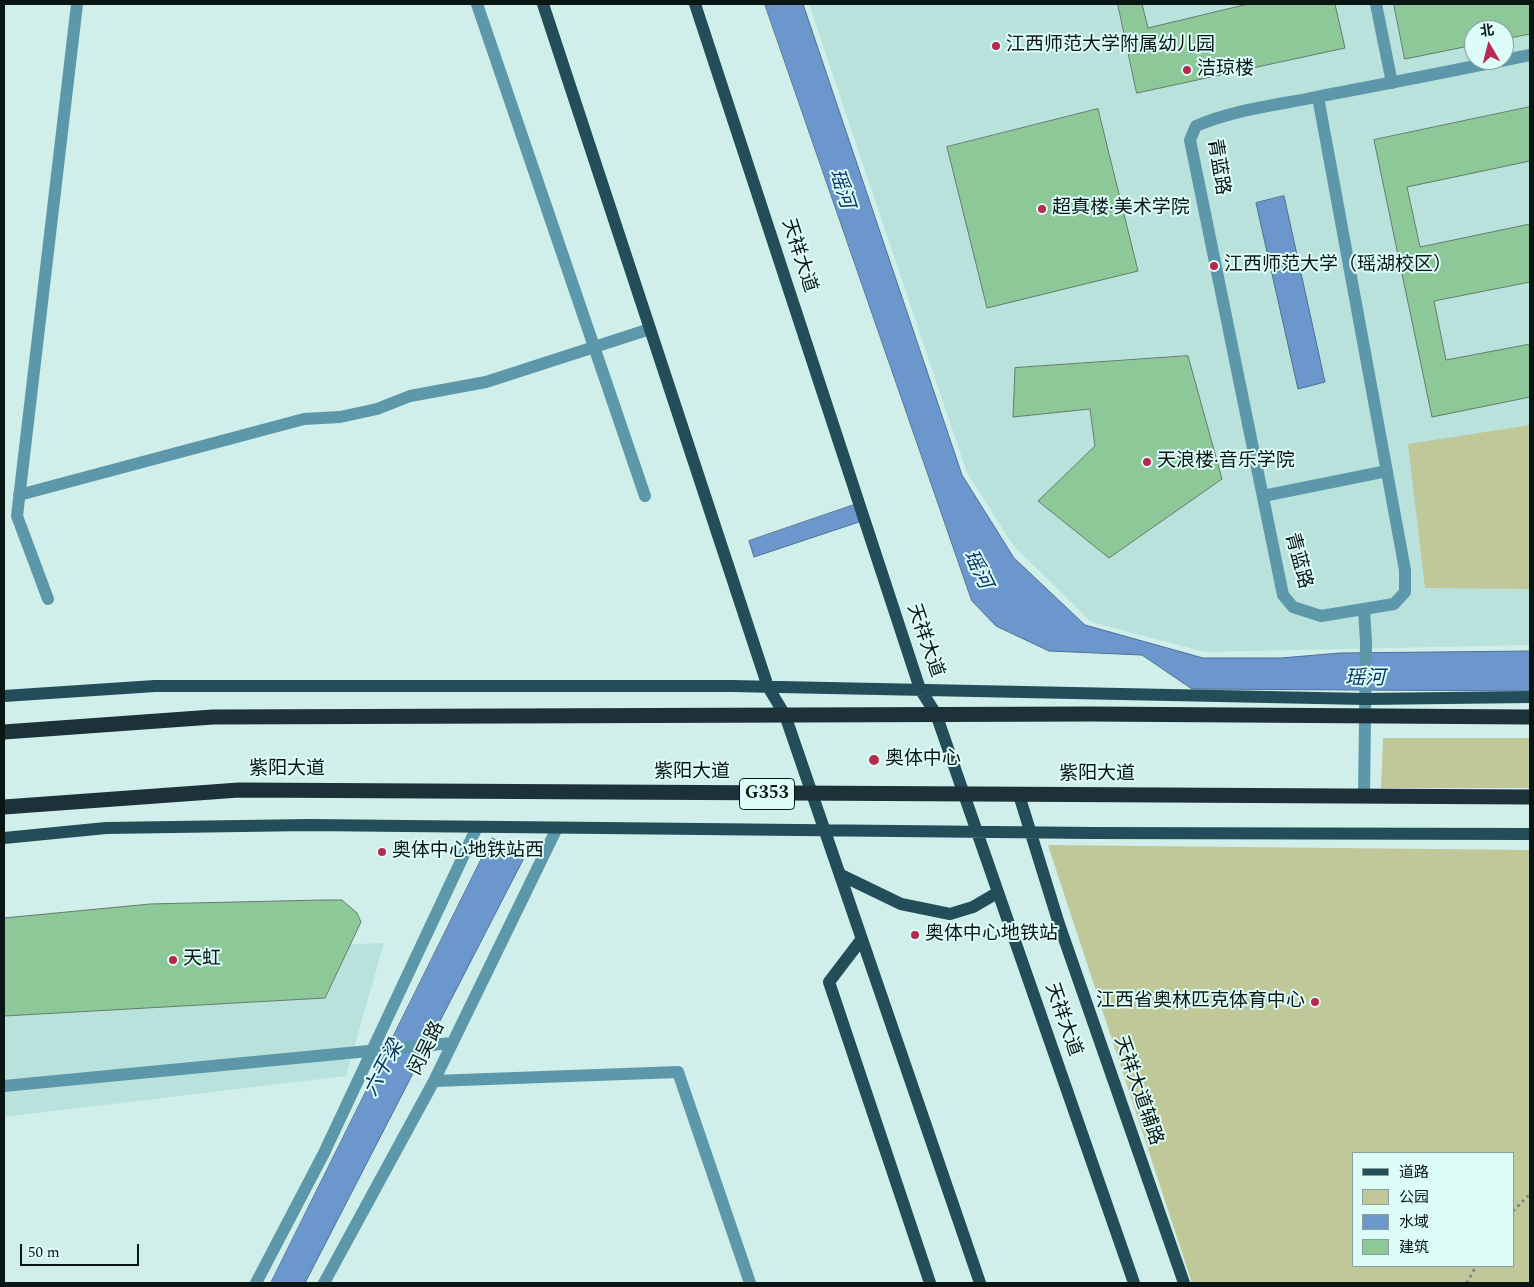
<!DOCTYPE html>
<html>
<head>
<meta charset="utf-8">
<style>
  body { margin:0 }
  #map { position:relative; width:1534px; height:1287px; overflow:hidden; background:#d0efea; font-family:Spectral,"Noto Sans SC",serif }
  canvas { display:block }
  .frame { position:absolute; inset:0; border:5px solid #0a1614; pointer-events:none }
  .legend { position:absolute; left:1352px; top:1152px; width:162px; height:115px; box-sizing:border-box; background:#ddfcf7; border:1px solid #89a09c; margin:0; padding:6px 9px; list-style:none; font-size:15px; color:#0a1614 }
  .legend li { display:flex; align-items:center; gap:10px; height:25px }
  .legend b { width:25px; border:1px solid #89a09c }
  .north { position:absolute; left:1464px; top:20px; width:50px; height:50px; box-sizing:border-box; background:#ddfcf7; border:1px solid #89a09c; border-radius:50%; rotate:352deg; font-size:14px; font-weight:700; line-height:20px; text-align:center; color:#0a1614 }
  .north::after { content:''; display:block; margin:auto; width:18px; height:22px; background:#b9284e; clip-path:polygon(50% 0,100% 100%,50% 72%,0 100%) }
  .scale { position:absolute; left:20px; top:1244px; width:119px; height:22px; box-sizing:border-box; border:2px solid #0a1614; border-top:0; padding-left:6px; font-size:15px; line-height:18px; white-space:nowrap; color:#0a1614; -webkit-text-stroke:4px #ddfcf7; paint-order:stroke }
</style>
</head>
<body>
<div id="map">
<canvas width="1534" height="1287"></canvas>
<div class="frame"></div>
<ul class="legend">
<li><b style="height:6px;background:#224d59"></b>道路</li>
<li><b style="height:14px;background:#c0c89a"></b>公园</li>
<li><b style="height:14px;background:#6c97cc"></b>水域</li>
<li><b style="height:14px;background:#8dc899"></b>建筑</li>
</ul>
<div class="north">北</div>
<div class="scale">50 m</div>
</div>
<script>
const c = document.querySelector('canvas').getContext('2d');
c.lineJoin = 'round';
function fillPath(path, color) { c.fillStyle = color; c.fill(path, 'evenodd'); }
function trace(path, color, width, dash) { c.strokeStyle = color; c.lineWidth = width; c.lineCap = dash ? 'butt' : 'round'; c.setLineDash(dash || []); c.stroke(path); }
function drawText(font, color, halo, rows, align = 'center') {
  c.font = font + ' Spectral,"Noto Sans SC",serif'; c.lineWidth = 4; c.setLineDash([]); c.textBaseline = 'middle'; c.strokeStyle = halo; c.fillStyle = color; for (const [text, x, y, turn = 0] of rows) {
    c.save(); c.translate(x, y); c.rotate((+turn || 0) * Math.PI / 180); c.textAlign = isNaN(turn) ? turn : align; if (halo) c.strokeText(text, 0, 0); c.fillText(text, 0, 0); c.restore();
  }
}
fillPath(new Path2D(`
  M809,4H1530V645L1205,652L1091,622L1013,545L967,473ZM1474,30H1504V60H1474Z
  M384,943L346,1076L4,1117V957Z`), '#bae2dc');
fillPath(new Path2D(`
  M1530,425V589L1425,588L1408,444Z
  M1383,738H1530V788H1381Z
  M1048,845L1530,850V1283H1192ZM1353,1153H1513V1266H1353Z`), '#c0c89a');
const water = new Path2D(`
  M765,4H803L962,475L1014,558L1085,625L1203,658H1281L1340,653L1530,651V691L1192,689L1142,655L1049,651L996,626L972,601Z
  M1284,196L1325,382L1298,389L1256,203Z
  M854,505L859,522L754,557L749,541Z
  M492,838L526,854L305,1283H271Z`);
fillPath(water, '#6c97cc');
trace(water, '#4f7095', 1);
const building = new Path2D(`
  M1118,4H1142L1148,28L1248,4H1335L1345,48L1137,93Z
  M1394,4H1530V34L1504,39V30H1474V45L1405,59Z
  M1530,107V161L1407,187L1420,247L1530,224V282L1434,301L1446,360L1530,344V397L1432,417L1374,140Z
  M1098,109L1138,271L987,308L947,147Z
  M1188,356L1222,479L1109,558L1038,501L1095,446L1090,409L1013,417L1015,368Z
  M323,900H342L357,913L361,922L325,998L4,1016V918L150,904Z`);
fillPath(building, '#8dc899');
trace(building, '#687b6b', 1);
trace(new Path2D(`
  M1513,1211L1530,1194
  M1467,1283L1476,1266`), '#728885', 3, [2.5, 4]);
trace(new Path2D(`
  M477,4L645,496
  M1376,4L1392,83
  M1318,97L1405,570V592L1394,604L1321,616L1293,607L1283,595L1190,140L1196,126C1235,109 1279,105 1321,96C1391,83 1461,69 1530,55
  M19,495L304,419L340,417L377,409L410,396L486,382L650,329
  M1263,496L1387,471
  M48,599L17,516L77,4
  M1364,609L1366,642L1364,796
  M434,1081L678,1072L750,1283
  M4,1086L452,1043
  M256,1283L324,1153L477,827
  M324,1283L434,1081L557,828`), '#5c98aa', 12);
trace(new Path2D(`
  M543,4L768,687L785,715L980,1283
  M695,4L920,689L936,714L1134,1283
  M4,696L155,686H731L1365,699L1530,697
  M1019,795L1059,924L1184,1283
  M4,838L106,828L309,825L1092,833L1530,834
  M841,875L901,904L950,914L973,907L997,893
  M861,940L829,982L930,1283`), '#224d59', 12);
trace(new Path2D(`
  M4,732L213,717L1090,714L1530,717
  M4,807L239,790L1530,797`), '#1c3238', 15);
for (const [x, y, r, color] of [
  [996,46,5,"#b9284e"],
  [1187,70,5,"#b9284e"],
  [1042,209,5,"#b9284e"],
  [1214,266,5,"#b9284e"],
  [1147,462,5,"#b9284e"],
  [874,760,6,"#b9284e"],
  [382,852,5,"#b9284e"],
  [915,935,5,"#b9284e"],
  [173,960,5,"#b9284e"],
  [1315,1002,5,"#b9284e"]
]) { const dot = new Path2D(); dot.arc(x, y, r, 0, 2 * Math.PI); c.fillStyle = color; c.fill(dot); trace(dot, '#ddfcf7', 2); }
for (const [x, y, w] of [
  [767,794,55]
]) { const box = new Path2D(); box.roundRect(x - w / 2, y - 15.5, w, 31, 4); c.fillStyle = '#ddfcf7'; c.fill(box); trace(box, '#0a1614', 1); }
drawText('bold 18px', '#0a1614', null, [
  ["G353",767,794]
]);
drawText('19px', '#0a1614', '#ddfcf7', [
  ["江西师范大学附属幼儿园",1006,46],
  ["洁琼楼",1197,70],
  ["超真楼·美术学院",1052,209],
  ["江西师范大学（瑶湖校区）",1224,266],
  ["天浪楼·音乐学院",1157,462],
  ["奥体中心",885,760],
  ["奥体中心地铁站西",392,852],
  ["奥体中心地铁站",925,935],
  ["天虹",183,960],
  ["江西省奥林匹克体育中心",1305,1002,"right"]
], 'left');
drawText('19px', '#0a1614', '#ddfcf7', [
  ["青蓝路",1217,167,81],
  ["天祥大道",798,256,72],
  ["青蓝路",1297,561,75],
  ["天祥大道",924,641,71],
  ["紫阳大道",287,770],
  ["紫阳大道",692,773],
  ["紫阳大道",1097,775],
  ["天祥大道",1062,1020,71],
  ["闵吴路",428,1049,-64],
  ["天祥大道辅路",1137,1091,71]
]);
drawText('italic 20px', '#073565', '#ddfcf7', [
  ["瑶河",840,189,72],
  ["瑶河",976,570,64],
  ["瑶河",1365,680],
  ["六干梁",385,1069,-62]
]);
</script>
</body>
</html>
